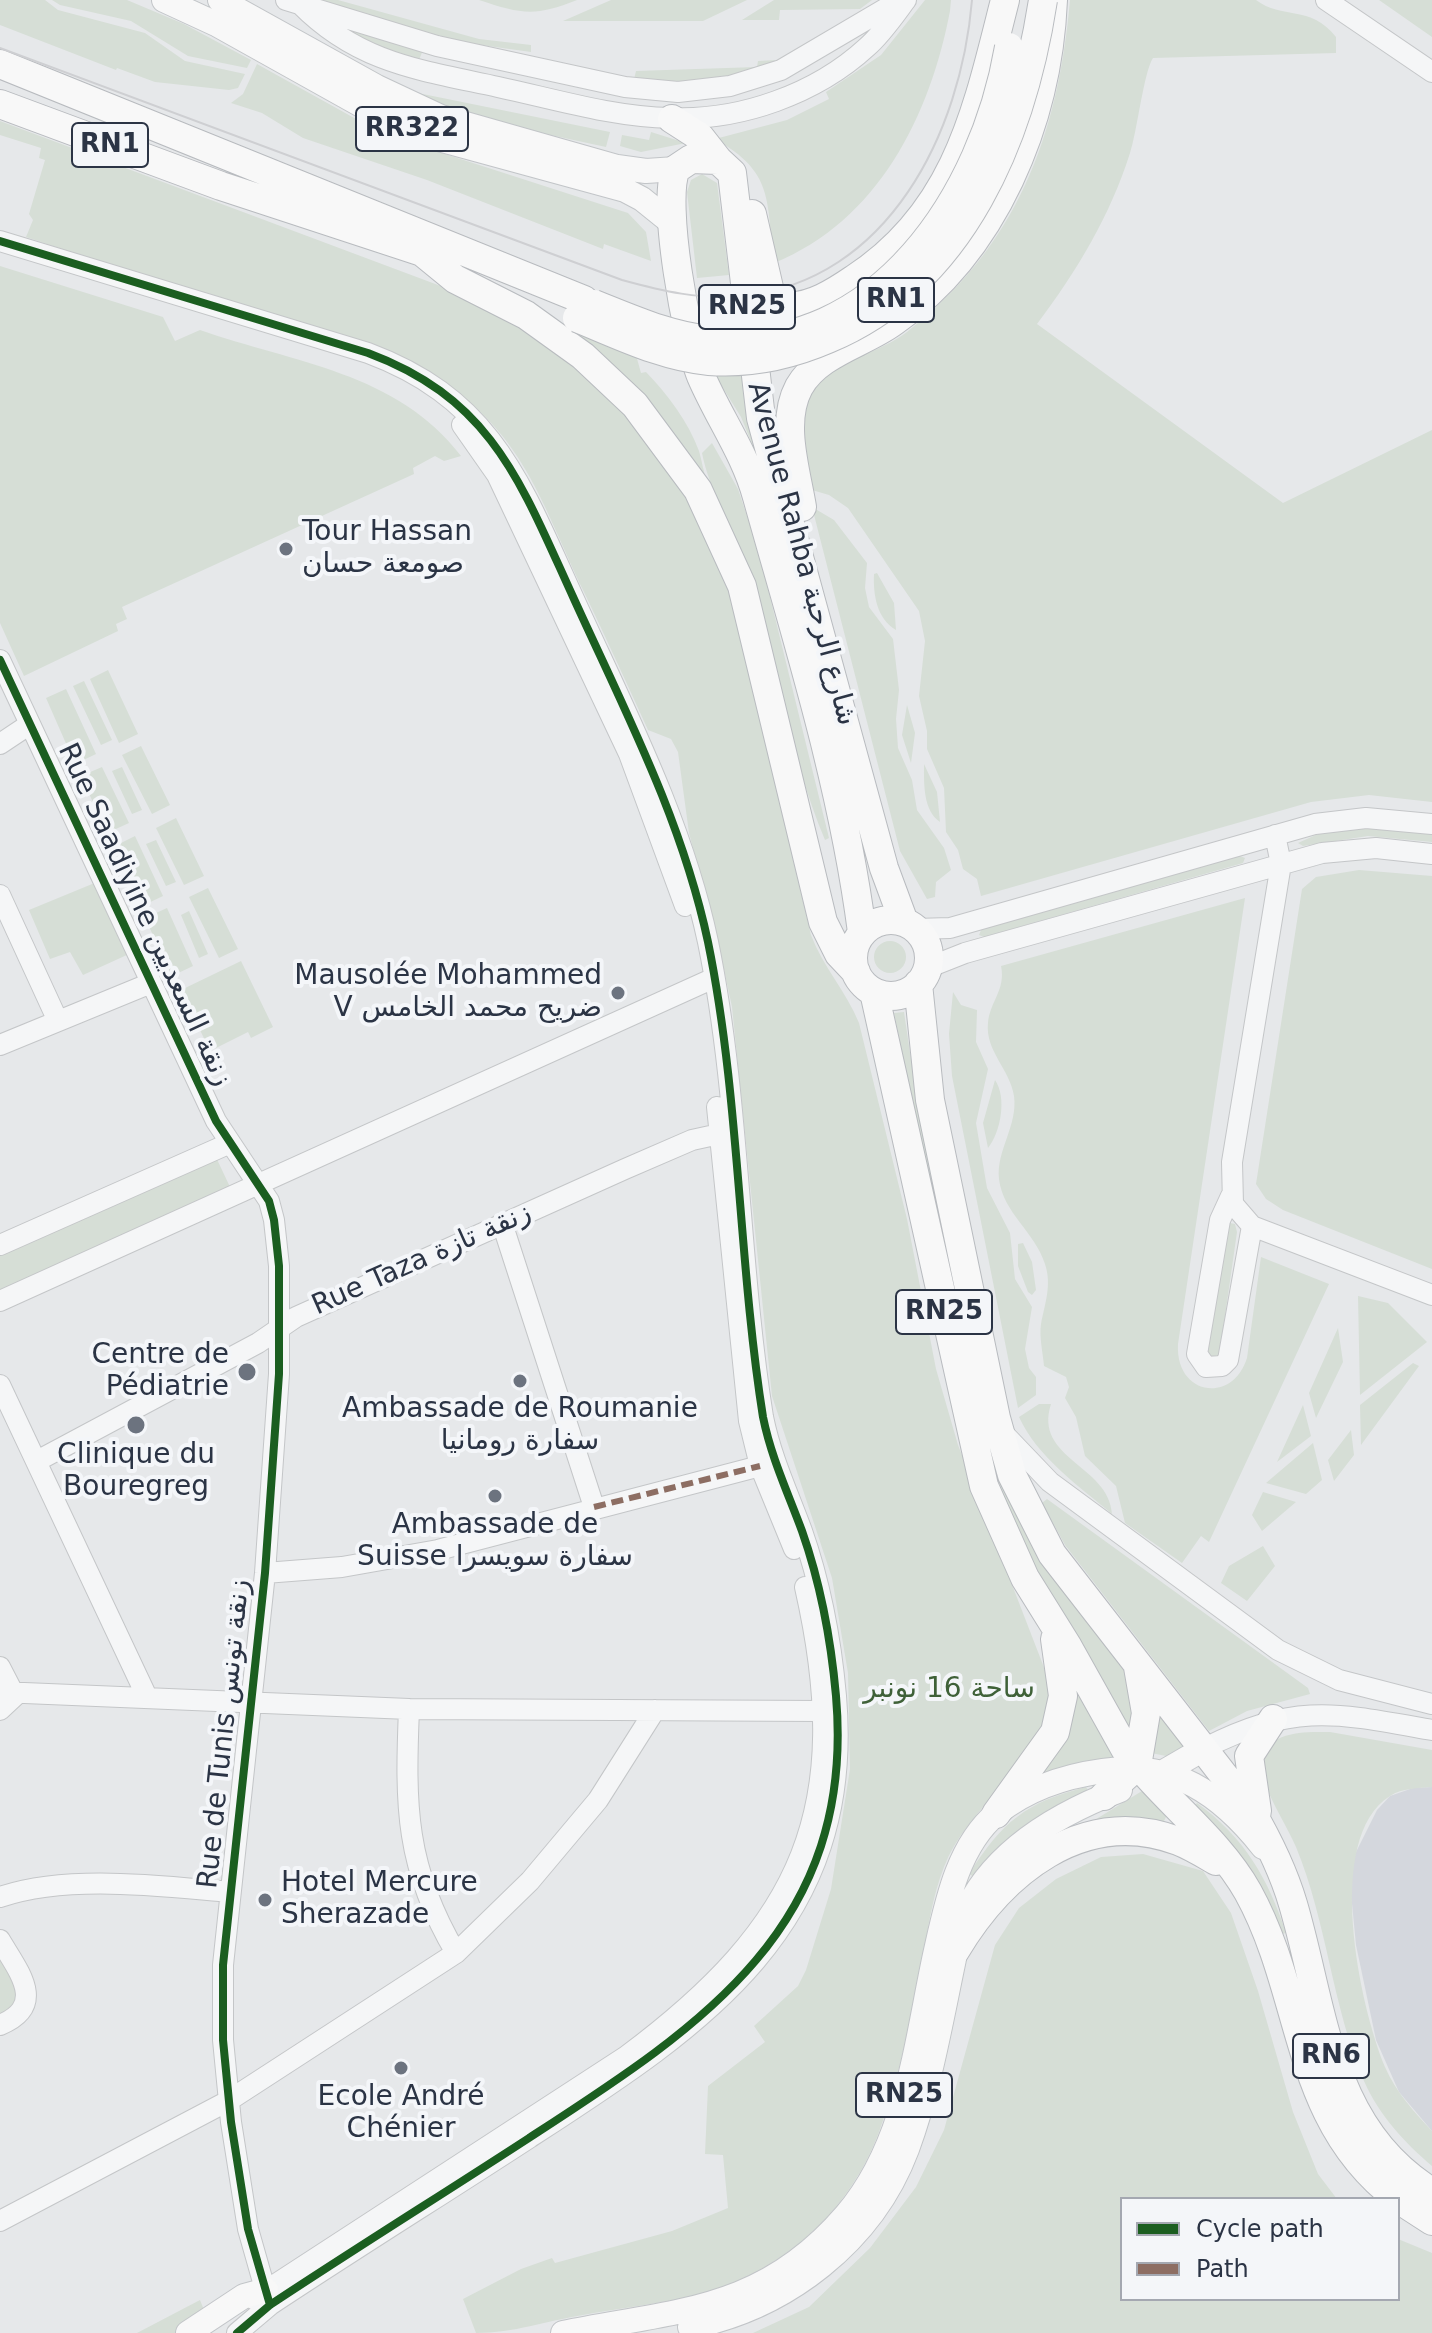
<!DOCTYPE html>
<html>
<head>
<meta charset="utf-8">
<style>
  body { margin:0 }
  #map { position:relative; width:1432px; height:2333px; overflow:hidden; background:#e6e8ea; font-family:"DejaVu Sans",sans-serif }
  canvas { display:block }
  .legend { position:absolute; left:1120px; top:2197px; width:280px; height:104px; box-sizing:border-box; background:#f4f6f9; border:2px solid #a4a8b1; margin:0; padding:10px 14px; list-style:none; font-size:24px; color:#2b3445 }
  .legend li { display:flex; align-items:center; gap:16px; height:40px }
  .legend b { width:40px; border:2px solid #a4a8b1 }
</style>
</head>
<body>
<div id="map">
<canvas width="1432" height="2333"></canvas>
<ul class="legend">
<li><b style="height:10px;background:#1b5e20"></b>Cycle path</li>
<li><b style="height:10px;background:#8d6e63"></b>Path</li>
</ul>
</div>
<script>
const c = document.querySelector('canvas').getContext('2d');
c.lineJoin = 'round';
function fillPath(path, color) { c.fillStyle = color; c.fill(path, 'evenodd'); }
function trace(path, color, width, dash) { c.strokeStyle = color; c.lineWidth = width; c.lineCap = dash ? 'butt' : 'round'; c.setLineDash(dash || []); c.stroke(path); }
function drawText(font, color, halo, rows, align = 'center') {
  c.font = font + ' "DejaVu Sans",Cairo,sans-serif'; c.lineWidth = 8; c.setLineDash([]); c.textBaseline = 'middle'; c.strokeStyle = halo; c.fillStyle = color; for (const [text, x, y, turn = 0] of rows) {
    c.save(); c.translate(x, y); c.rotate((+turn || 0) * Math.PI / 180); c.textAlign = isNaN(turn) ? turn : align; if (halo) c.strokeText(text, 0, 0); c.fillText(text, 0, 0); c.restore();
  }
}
fillPath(new Path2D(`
  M1432,1787V2131L1399,2092L1376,2040L1356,1945L1350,1883L1355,1854L1377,1810L1390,1796L1413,1788Z`), '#d4d7dd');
fillPath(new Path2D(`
  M0,0H45L58,10L145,33L185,61L245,74L238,88L229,90L155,82L117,68L116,70L0,25Z
  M52,0H127L184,24L251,60L247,68L188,56L131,21L60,5Z
  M314,0H338L479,39L531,45V52L452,41Z
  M479,0H577C535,17 521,14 479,0Z
  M611,0H747L703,21H563Z
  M774,0H872L860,9L780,10L779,20H742Z
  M925,0H951L950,11C930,116 878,221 774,263C766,200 775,173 715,139L787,120L829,99L826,92L881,55Z
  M1070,0H1256C1282,20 1310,4 1336,37V53L1153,58C1144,71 1137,132 1130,153C1110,216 1077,271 1037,324L1283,503L1432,430V802L1369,795L1311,802L981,896L977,879L963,869L958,850L946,832L944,788L927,749V731L919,696L925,641L919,611L848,508L829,495L812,490C808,459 795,417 814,389C833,361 880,353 907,332C1017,246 1058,136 1070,0Z
  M1379,0H1432V37Z
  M333,23L423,50L419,60L388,53Z
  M776,60C733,87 681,83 634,79L636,71L757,67L758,61Z
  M257,64L356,119L411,143L628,213L646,232L651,261L604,244L603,249L427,180L303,138L262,113L231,103L243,94Z
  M403,90L610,132L606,147L476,119Z
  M0,121L446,288L494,310L559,353L626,413L681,484L729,589L811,935C823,967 846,991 859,1023L907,1219L936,1369L958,1445L1050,1683C1050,1693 1052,1705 1049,1714C1032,1771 968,1806 944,1867C932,1897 928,1930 922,1962C911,2019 899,2078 879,2132C849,2213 780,2274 696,2295C659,2304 620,2308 583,2315C546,2321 514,2333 476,2333L463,2299L521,2269L552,2258L555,2263L672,2231L728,2208L723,2155L705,2154L708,2086L765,2042L754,2026L798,1986L806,1970L831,1889L850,1769L848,1673L832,1578L772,1396L732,1007L717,937L689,833L678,752L671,739L648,730C627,684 606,638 584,592C537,494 522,425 419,368L26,237L33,220L29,214L45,160L39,158L41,148L0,135Z
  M651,132L686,143L641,152L620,146L622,135L649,140Z
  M702,174L717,183L729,275L697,278L687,192L691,180Z
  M0,266L163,317L175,341L200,330C294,363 397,372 461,456L444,461L435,456L413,468L414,474L122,607L127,619L116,624L118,631L24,676L0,623Z
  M571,328L636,355L641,373L646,372C668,395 688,421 699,451C702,461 703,471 707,481Z
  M713,372H743L758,459L741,417Z
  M712,443L738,489L759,552L829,838L825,840C787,748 773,650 741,556C729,521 709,489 702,453Z
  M812,507L834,520L867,563L865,588L869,607L893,639L899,690L896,719L898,748L912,780L917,810L944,848L951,870L936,882L935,897L927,899L900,851Z
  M877,573L894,603L896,630C877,619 873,595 874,574Z
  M108,670L138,734L119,743L90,679Z
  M84,681L112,740L101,745L73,686Z
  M66,689L96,754L75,764L46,698Z
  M907,705L915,733L911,763L902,735Z
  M141,746L170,805L152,814L122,755Z
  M924,764L937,792L940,822C923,810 924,784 924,764Z
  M102,767L129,823L107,833L81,776Z
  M122,767L142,810L132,814L112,771Z
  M176,818L204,876L184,885L156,828Z
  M1368,828L1432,834V842L1368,836L1303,846L1298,843L1318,834Z
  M135,836L163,896L140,907L113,847Z
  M156,840L176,882L166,886L146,844Z
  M1240,856L1245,858L1243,863L984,937L979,935L982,928Z
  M1359,870L1432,876V1269L1283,1210L1266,1199L1256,1184L1302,889L1316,877Z
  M97,882L129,954L83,975L70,952L50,959L29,910Z
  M208,888L238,949L219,958L189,897Z
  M1245,898L1178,1344C1175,1395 1232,1405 1247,1358L1261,1257L1329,1284L1209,1542L1201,1536L1182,1563L1125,1523L1116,1486L1085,1456L1076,1417L1065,1398L1069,1387L1066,1377L1044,1366C1043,1353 1039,1337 1041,1324C1045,1303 1052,1285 1045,1264C1035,1232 1003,1213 999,1179C996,1150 1018,1126 1014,1096C1010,1069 985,1051 988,1023C990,1001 1006,990 1001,966Z
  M167,908L193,966L172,976L145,918Z
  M189,911L208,954L199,958L181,915Z
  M874 957a16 16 0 1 1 32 0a16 16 0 1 1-32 0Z
  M241,961L273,1027L251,1038L248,1032L210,1051L181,990Z
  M953,992L961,1005L977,1010L976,1042L988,1069L976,1123L987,1188L1010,1233L1015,1279L1032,1307L1025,1349L1029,1368L1036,1377V1395L1018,1408L952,1076L949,1034Z
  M904,1012L917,1100L983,1418L1126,1674L1134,1701L1132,1737C1070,1633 1016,1545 980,1428L894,1013Z
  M995,1080C1007,1097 1001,1132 988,1148L983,1123Z
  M214,1153L230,1187L0,1295V1253Z
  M1230,1223L1235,1224L1237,1232L1220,1351L1218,1357L1209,1359L1205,1350L1226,1225Z
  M1023,1243L1032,1262L1036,1290L1032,1295L1028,1292L1018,1266V1244Z
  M1358,1296L1388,1303L1427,1342L1360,1395Z
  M1338,1328L1343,1362L1316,1418L1309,1393Z
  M1413,1363L1419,1366L1361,1445L1360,1405Z
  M1039,1404H1051C1033,1459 1109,1465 1112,1514C1078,1485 1038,1458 1019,1417Z
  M1303,1405L1311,1436L1277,1462Z
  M1351,1430L1354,1455L1334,1481L1328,1460Z
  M1313,1443L1322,1480L1306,1494L1266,1483Z
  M1263,1492L1296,1502L1262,1531L1252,1515Z
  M1047,1499L1308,1688L1310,1694L1247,1711L1209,1731L1065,1545L1042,1503Z
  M1263,1546L1275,1566L1247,1601L1221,1583L1229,1566Z
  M1071,1682L1118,1763L1027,1784Z
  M1156,1710L1196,1748L1171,1757L1146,1752Z
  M1330,1732L1432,1750V1787C1419,1788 1402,1788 1390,1796C1323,1838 1360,2007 1385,2067C1396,2092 1414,2112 1432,2131V2166C1404,2142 1379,2115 1364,2081C1332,2006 1327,1922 1296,1847C1288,1827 1255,1777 1261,1758C1271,1730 1307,1732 1330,1732Z
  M1086,1787L1088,1790C1036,1818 1011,1829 974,1877L969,1874C1002,1822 1026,1802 1086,1787Z
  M1142,1791L1167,1815L1161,1827L1093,1821Z
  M1197,1803C1244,1837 1268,1878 1286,1933L1282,1934L1191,1809Z
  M1143,1854L1203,1871L1231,1913L1258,1991L1293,2112L1318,2174L1337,2199H1122V2299H1398V2239L1432,2253V2333H753L809,2307L870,2248L916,2187L944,2130L995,1945L1019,1908L1056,1879L1101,1857Z
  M0,1959L20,1992L17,2005L0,2018Z
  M200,2300L206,2315L175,2333H137Z`), '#d6ded6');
const minor = new Path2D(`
  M286,0L437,46L625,87L678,92L730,86L781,70L900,0
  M1326,0L1432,72
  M300,4C358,63 420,70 498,87C554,99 613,117 671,118C740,121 816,94 867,47C882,34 894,16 906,0
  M0,241L368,353C494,400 522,486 574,599C625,711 682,820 708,942C740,1098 738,1260 763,1417C771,1457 788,1493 802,1531C821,1585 831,1640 836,1696C856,1928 700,2027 529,2138C443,2194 356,2248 270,2305L237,2333
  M462,425L497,475L629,754L685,906
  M0,660L216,1121L269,1201L274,1220L279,1266V1374L265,1573L223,1965V2040L231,2122L248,2229L269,2303
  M0,744L30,724
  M1275,835L1281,864L1232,1162L1233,1204L1252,1226L1432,1295
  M0,895L57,1019
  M915,929L950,928L1315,824L1366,818L1432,824
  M927,968L965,953L1322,853L1376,848L1432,854
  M0,1045L151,983
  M717,1107L749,1421L760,1466L794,1549
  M1231,1196L1220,1220L1197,1354L1206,1367L1222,1366L1228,1360L1252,1226
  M502,1223L594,1507
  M0,1245L228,1144
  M0,1301L714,978
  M0,1385L147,1697
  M1006,1436L1050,1482L1278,1650L1339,1680L1432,1704
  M37,1461L258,1343L296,1317L625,1169L692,1140L733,1131
  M265,1573L342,1567L438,1550L760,1466
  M0,1667L15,1696L0,1710
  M0,1692L409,1709L822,1711
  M409,1709C405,1805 405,1867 456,1953
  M1205,1748C1296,1702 1336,1713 1432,1730
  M0,1897C68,1874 159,1886 230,1892
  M0,1940C18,1971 48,2005 0,2025
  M0,2221L228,2101L456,1953L530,1881L598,1800L655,1710
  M253,2299L625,2057C804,1924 855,1808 805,1587`);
const major = new Path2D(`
  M164,0L216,24L363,106L431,137L625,190L642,199L673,224
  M220,0L377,87L441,117L617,167L646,171L676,169
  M1155,1777L1205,1748
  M690,2327C786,2308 872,2242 907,2149C934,2076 945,1994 963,1918C990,1853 1057,1814 1120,1790
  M188,2333L244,2296L266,2290
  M563,2333C677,2310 763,2312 846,2215C907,2144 916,2043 935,1955C946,1906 957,1846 997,1813C1027,1789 1066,1776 1103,1771C1173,1760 1221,1794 1263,1847`);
const highway = new Path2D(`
  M0,64L584,300
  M0,104L221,186L422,252
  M672,119L700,137L718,160
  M752,214L770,292L787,306C810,308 835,292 854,279C957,212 977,110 1005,0
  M422,252L455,279L526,315L583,356L635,405L698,490L742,586L823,922L839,954L856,972
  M802,507C796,470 780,422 799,387C818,353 863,344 893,322C995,251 1048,121 1053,0
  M853 958a38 38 0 1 1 76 0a38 38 0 1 1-76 0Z
  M862,932C843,785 797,640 757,497C745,453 719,418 701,376C687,341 661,201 676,169L691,159L718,160L732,173L761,418L884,868L904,922
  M918,984L930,1100L996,1418L1012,1475L1052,1554L1250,1809C1268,1840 1283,1870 1293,1904C1324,2009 1328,2129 1432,2192
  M874,992L984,1486L1025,1578L1068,1647L1125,1749C1162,1799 1217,1837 1248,1892C1306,1997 1293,2120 1398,2199
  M1104,1796L1137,1766L1146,1713L1138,1667
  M1257,1811L1249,1756L1273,1719
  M996,1814L1055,1732L1063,1696L1055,1639
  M955,1951C1001,1874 1082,1805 1178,1841C1191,1846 1204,1854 1216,1861
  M1398,2199L1432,2221`);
trace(minor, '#c4c6c8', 22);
trace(major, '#c2c5c8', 26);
trace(highway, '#b8bbbf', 30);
trace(minor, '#f5f6f7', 20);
trace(major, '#f8f8f8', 24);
trace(highway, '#f8f8f8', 28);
trace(new Path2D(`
  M0,48L622,280C662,291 700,300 742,296C889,281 961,132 972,0`), '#cecfd2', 2);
const highwayBridge = new Path2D(`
  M594,304C632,319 669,336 710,340C880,357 984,193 1009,47
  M577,318C619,335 663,357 709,361C750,364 791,355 828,339C964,282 1022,136 1043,0`);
trace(highwayBridge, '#b8bbbf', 30, []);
trace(highwayBridge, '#f8f8f8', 28);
trace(new Path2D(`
  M594,1507L760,1466`), '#8d6e63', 6, [12, 6]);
trace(new Path2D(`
  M0,241L368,353C494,400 522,486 574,599C625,711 682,820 708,942C740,1098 738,1260 763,1417C771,1457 788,1493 802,1531C821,1585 831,1640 836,1696C856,1928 700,2027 529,2138C443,2194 356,2248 270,2305L237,2333
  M0,660L216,1121L269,1201L274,1220L279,1266V1374L265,1573L223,1965V2040L231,2122L248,2229L270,2305`), '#1b5e20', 8);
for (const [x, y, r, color] of [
  [286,549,8,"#6c737f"],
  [618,993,8,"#6c737f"],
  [247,1372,10,"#6c737f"],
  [520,1381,8,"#6c737f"],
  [136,1425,10,"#6c737f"],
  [495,1496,8,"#6c737f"],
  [265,1900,8,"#6c737f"],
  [401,2068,8,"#6c737f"]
]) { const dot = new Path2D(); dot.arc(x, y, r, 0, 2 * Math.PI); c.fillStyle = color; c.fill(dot); trace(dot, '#f4f6f9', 3); }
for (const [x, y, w] of [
  [412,129,112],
  [110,145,76],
  [896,300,76],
  [747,307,96],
  [944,1312,96],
  [1331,2056,76],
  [904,2095,96]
]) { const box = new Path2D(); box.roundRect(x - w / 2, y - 22, w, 44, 6); c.fillStyle = '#f4f6f9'; c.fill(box); trace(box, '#2b3445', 2); }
drawText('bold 26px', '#2b3445', null, [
  ["RR322",412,129],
  ["RN1",110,145],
  ["RN1",896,300],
  ["RN25",747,307],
  ["RN25",944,1312],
  ["RN6",1331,2056],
  ["RN25",904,2095]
]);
drawText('28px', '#2b3445', '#f4f6f9', [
  ["Tour Hassan",302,533,"left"],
  ["صومعة حسان",302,565,"left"],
  ["Mausolée Mohammed",602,977,"right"],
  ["V ضريح محمد الخامس",602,1009,"right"],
  ["Centre de",229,1356,"right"],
  ["Pédiatrie",229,1388,"right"],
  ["Ambassade de Roumanie",520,1410],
  ["سفارة رومانيا",520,1442],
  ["Clinique du",136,1456],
  ["Bouregreg",136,1488],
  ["Ambassade de",495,1526],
  ["Suisse سفارة سويسرا",495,1558],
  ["Hotel Mercure",281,1884,"left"],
  ["Sherazade",281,1916,"left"],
  ["Ecole André",401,2098],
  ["Chénier",401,2130]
]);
drawText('28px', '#2b3445', '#f4f6f9', [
  ["Avenue Rahba شارع الرحبة",801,554,75],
  ["Rue Saadiyine زنقة السعديين",144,915,65],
  ["Rue Taza زنقة تازة",422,1260,-24],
  ["Rue de Tunis زنقة تونس",225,1734,-84]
]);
drawText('28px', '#3f6138', '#f4f6f9', [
  ["ساحة 16 نونبر",949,1690]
]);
</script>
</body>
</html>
